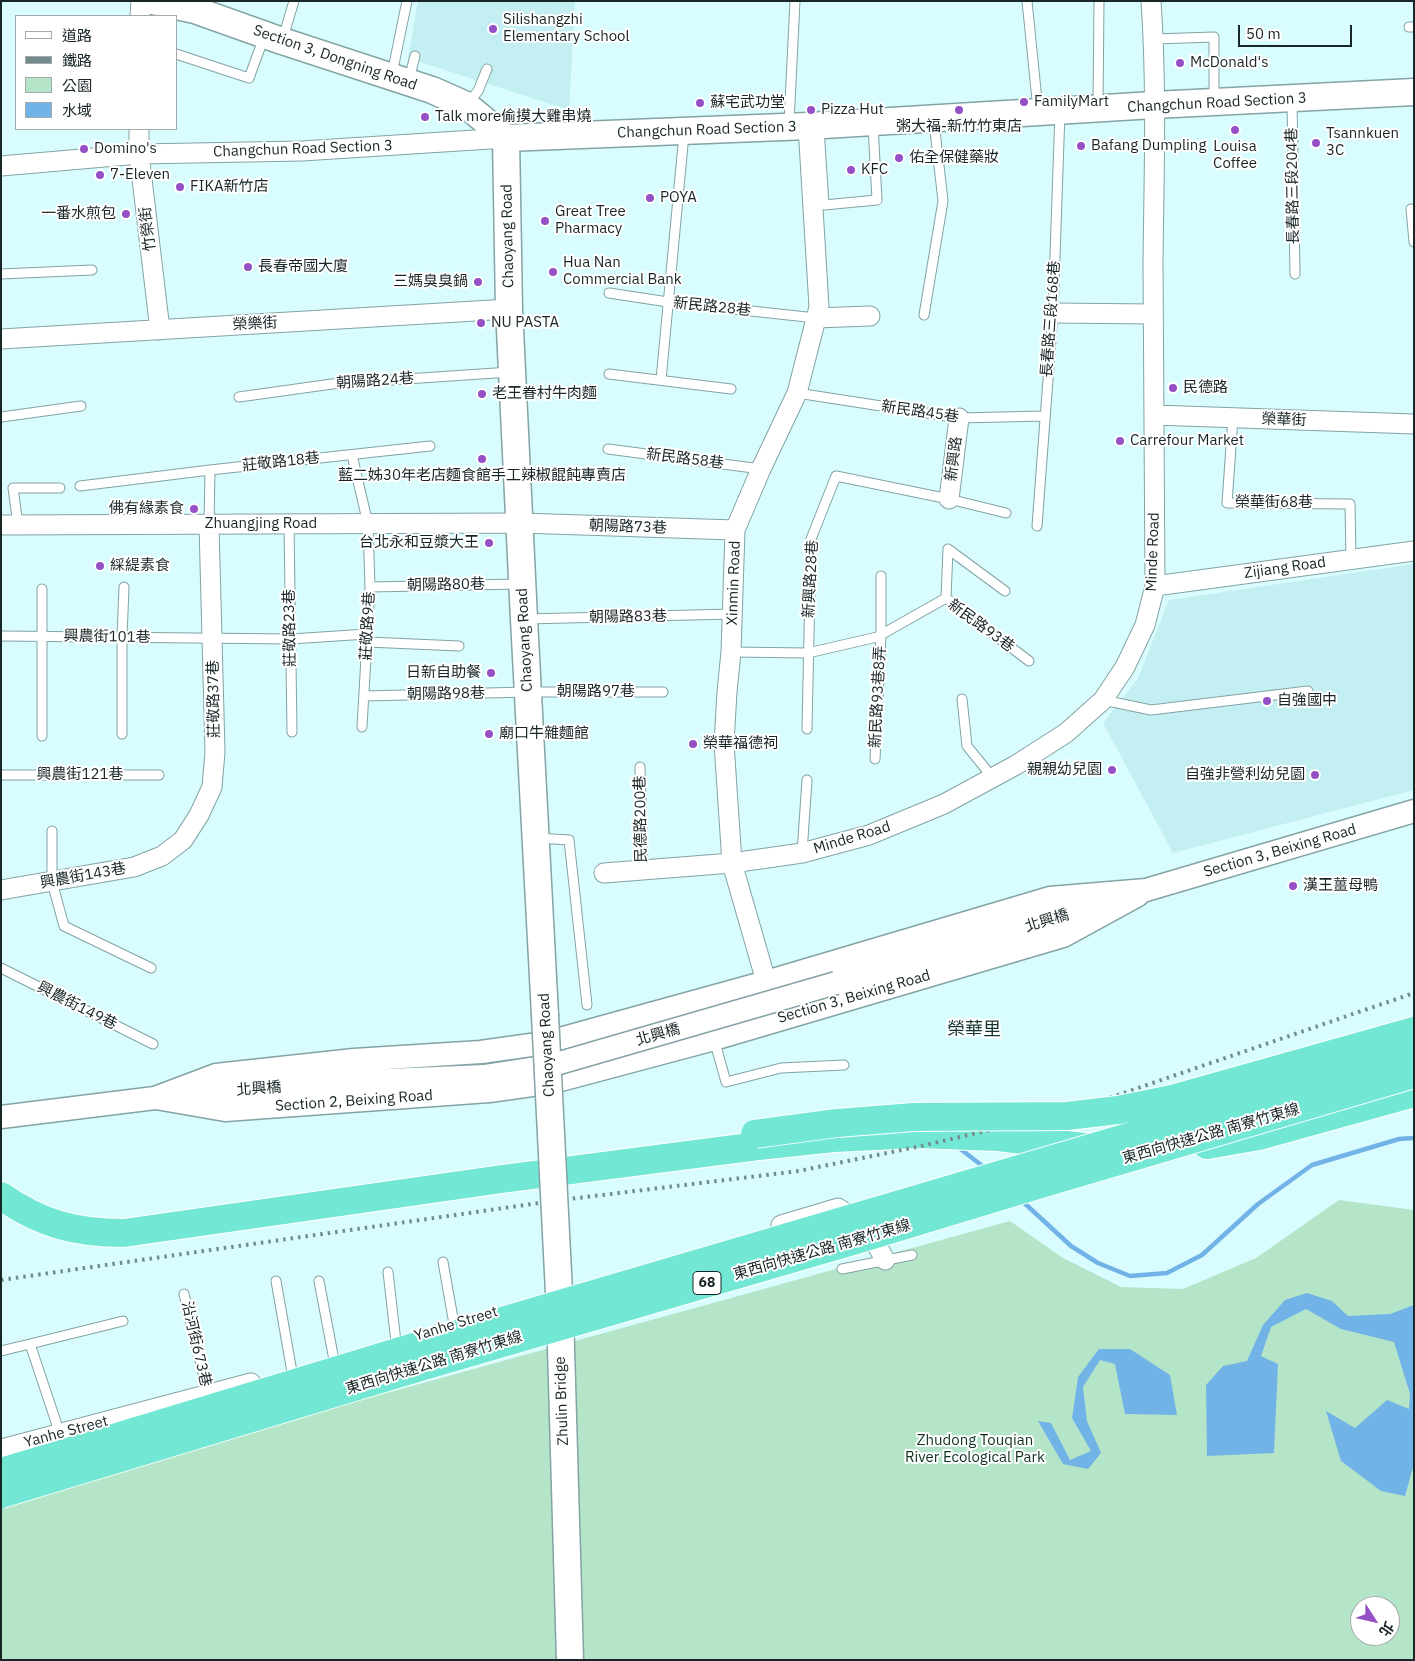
<!DOCTYPE html>
<html>
<head>
<meta charset="utf-8">
<style>
  body { margin:0 }
  #map { position:relative; width:1415px; height:1661px; overflow:hidden; background:#d9fcfe; font-family:"IBM Plex Sans","Noto Sans TC",sans-serif }
  canvas { display:block }
  .frame { position:absolute; inset:0; border:2px solid #192627; pointer-events:none }
  .legend { position:absolute; left:15px; top:15px; width:162px; height:115px; box-sizing:border-box; background:#fff; border:1px solid #a3a8a9; margin:0; padding:6px 9px; list-style:none; font-size:15px; color:#192627 }
  .legend li { display:flex; align-items:center; gap:10px; height:25px }
  .legend b { width:25px; border:1px solid #a3a8a9 }
  .north { position:absolute; left:1350px; top:1596px; width:50px; height:50px; box-sizing:border-box; background:#fff; border:1px solid #a3a8a9; border-radius:50%; rotate:125deg; font-size:14px; font-weight:700; line-height:20px; text-align:center; color:#192627 }
  .north::after { content:''; display:block; margin:auto; width:18px; height:22px; background:#9450c4; clip-path:polygon(50% 0,100% 100%,50% 72%,0 100%) }
  .scale { position:absolute; left:1238px; top:25px; width:114px; height:22px; box-sizing:border-box; border:2px solid #192627; border-top:0; padding-left:6px; font-size:15px; line-height:18px; white-space:nowrap; color:#192627; -webkit-text-stroke:4px #fff; paint-order:stroke }
</style>
</head>
<body>
<div id="map">
<canvas width="1415" height="1661"></canvas>
<div class="frame"></div>
<ul class="legend">
<li><b style="height:6px;background:#fff"></b>道路</li>
<li><b style="height:6px;background:#748b8d"></b>鐵路</li>
<li><b style="height:14px;background:#b5e5c8"></b>公園</li>
<li><b style="height:14px;background:#72b3e7"></b>水域</li>
</ul>
<div class="north">北</div>
<div class="scale">50 m</div>
</div>
<script>
const c = document.querySelector('canvas').getContext('2d');
c.lineJoin = 'round';
function fillPath(path, color) { c.fillStyle = color; c.fill(path, 'evenodd'); }
function trace(path, color, width, dash) { c.strokeStyle = color; c.lineWidth = width; c.lineCap = dash ? 'butt' : 'round'; c.setLineDash(dash || []); c.stroke(path); }
function drawText(font, color, halo, rows, align = 'center') {
  c.font = font + ' "IBM Plex Sans","Noto Sans TC",sans-serif'; c.lineWidth = 4; c.setLineDash([]); c.textBaseline = 'middle'; c.strokeStyle = halo; c.fillStyle = color; for (const [text, x, y, turn = 0] of rows) {
    c.save(); c.translate(x, y); c.rotate((+turn || 0) * Math.PI / 180); c.textAlign = isNaN(turn) ? turn : align; if (halo) c.strokeText(text, 0, 0); c.fillText(text, 0, 0); c.restore();
  }
}
fillPath(new Path2D(`
  M418,1H575L569,110L408,58Z
  M1414,564V790L1173,853L1103,723L1138,678L1169,600Z`), '#c3eff2');
fillPath(new Path2D(`
  M1339,1200L1414,1210V1660H1V1490L162,1455L1010,1221L1063,1258L1121,1287L1183,1289L1256,1258ZM1360,1606H1390V1636H1360Z`), '#b5e5c8');
fillPath(new Path2D(`
  M1307,1293L1332,1301L1348,1316L1390,1314L1414,1305V1464L1405,1496L1381,1491L1341,1461L1326,1411L1355,1428L1387,1400L1409,1409L1410,1394L1394,1342L1341,1329L1306,1309L1271,1327L1261,1356L1278,1364L1274,1453L1207,1456L1206,1385L1223,1366L1247,1361L1263,1325L1285,1300Z
  M1099,1349H1130L1170,1375L1177,1415L1125,1414L1115,1364L1100,1360L1083,1387L1087,1421L1101,1453L1088,1469L1063,1464L1038,1421L1051,1423L1070,1460L1091,1451L1072,1418L1078,1377Z`), '#72b3e7');
trace(new Path2D(`
  M958,1147L985,1168
  M1021,1200L1071,1246L1098,1263L1130,1276L1167,1273L1202,1255L1258,1204L1312,1165L1399,1139L1414,1138`), '#72b3e7', 4.5);
const service = new Path2D(`
  M1027,1L1038,110
  M1409,27H1414
  M283,38L294,1
  M1154,39L1214,37V100
  M176,54L249,78L264,37
  M392,74L407,1
  M409,79L415,56
  M1292,101L1295,274
  M468,103L478,91L487,69
  M1098,106L1099,1
  M789,123L795,1
  M819,128L824,205L877,200L873,125
  M1411,209L1414,242
  M1,274L92,270
  M609,293L668,302L816,318
  M924,315L943,201L934,122
  M609,374L731,389
  M661,380L684,134
  M797,393L959,418L1044,416
  M239,397L332,384L510,372
  M1,417L81,406
  M1233,418L1227,503L1350,504L1351,559
  M608,449L761,469
  M352,455L368,524L370,587L362,727
  M80,486L210,470L430,446
  M289,524L292,732
  M18,525L13,488H60
  M209,525L210,470
  M1037,526L1053,313L1060,112
  M370,587L520,584
  M946,598L948,549L1005,591
  M526,619L733,614
  M1,636L291,639L367,634
  M367,642L459,646
  M731,652L808,653L877,637L946,598L1029,661
  M364,696L528,692H663
  M962,699L967,746L993,778
  M1103,700L1151,710L1308,691
  M807,729L811,539L836,476L949,499L1006,513
  M122,734V637L124,587
  M42,736V589
  M875,759L881,635V576
  M640,767L643,870
  M1,775H159
  M52,831V882L64,926L151,968
  M538,838L569,840L587,1005
  M802,853L807,780
  M1,968L153,1044
  M714,1039L726,1082L781,1068L844,1065
  M443,1262L454,1324
  M842,1269L912,1255
  M388,1272L396,1342
  M276,1281L292,1372
  M319,1281L334,1360
  M184,1294L208,1394
  M1,1351L30,1344
  M60,1434L30,1344L123,1321`);
const minor = new Path2D(`
  M140,16L141,1
  M139,129V154L160,330
  M1,166L139,154L302,151L506,138
  M1053,313L1153,314
  M816,318L870,316
  M1,339L509,309
  M1154,415L1414,424
  M949,499L959,418
  M1,525L520,523L735,530
  M1155,586L1414,551
  M604,873L732,863L802,853L869,835L944,804L1016,765L1066,733L1103,700L1125,667L1145,625L1155,586C1155,478 1153,370 1153,262C1154,175 1157,88 1151,1
  M1,890L134,867L162,856L183,840L199,815L212,787L215,752L209,525
  M770,995L732,863L724,743L727,692L731,652L735,530L761,469L797,393L819,307L808,126
  M781,1225L838,1208L868,1229L885,1260
  M1,1449L251,1383`);
const tertiary = new Path2D(`
  M836,983L1100,905
  M186,1095L366,1081L484,1076L549,1066
  M156,1098L225,1110L489,1091L553,1082L714,1039L1063,936L1138,895
  M1,1117L155,1098L216,1075L354,1060L481,1052L545,1043L766,982L1050,898L1146,890L1414,811`);
const secondary = new Path2D(`
  M153,1L195,10L282,41L432,90L466,105L506,138
  M506,138L808,126L1154,105L1414,92
  M506,138L509,309L524,619L545,1015`);
const trunk = new Path2D(`
  M1207,1145L1259,1136L1414,1093
  M1,1196C41,1224 76,1233 124,1233L502,1179L758,1146L834,1138L917,1134L998,1137L1092,1148`);
trace(service, '#83a3a5', 11);
trace(minor, '#83a3a5', 21);
trace(tertiary, '#83a3a5', 25);
trace(secondary, '#83a3a5', 29);
trace(trunk, '#fff', 30);
trace(service, '#fff', 9);
trace(minor, '#fff', 19);
trace(tertiary, '#fff', 22);
trace(secondary, '#fff', 26);
trace(trunk, '#72e8d4', 28);
trace(new Path2D(`
  M1,1280L553,1201L799,1171L921,1146L1033,1120L1112,1097L1414,993`), '#748b8d', 4, [2.5, 5]);
const tertiaryBridge = new Path2D(`
  M549,1066L836,983`);
const secondaryBridge = new Path2D(`
  M545,1015L560,1313L570,1660`);
const trunkBridge = new Path2D(`
  M755,1134L837,1123L914,1117L1067,1116L1118,1110L1172,1099L1414,1031
  M1,1472L414,1347L1414,1053
  M1,1494L420,1367L856,1240L1044,1183L1414,1074`);
trace(tertiaryBridge, '#83a3a5', 25, []);
trace(secondaryBridge, '#83a3a5', 29, []);
trace(trunkBridge, '#fff', 30, []);
trace(tertiaryBridge, '#fff', 22);
trace(secondaryBridge, '#fff', 26);
trace(trunkBridge, '#72e8d4', 28);
for (const [x, y, r, color] of [
  [493,29,5,"#9450c4"],
  [1180,63,5,"#9450c4"],
  [1024,102,5,"#9450c4"],
  [700,103,5,"#9450c4"],
  [811,110,5,"#9450c4"],
  [959,110,5,"#9450c4"],
  [425,117,5,"#9450c4"],
  [1235,130,5,"#9450c4"],
  [1316,143,5,"#9450c4"],
  [1081,146,5,"#9450c4"],
  [84,149,5,"#9450c4"],
  [899,158,5,"#9450c4"],
  [851,170,5,"#9450c4"],
  [100,175,5,"#9450c4"],
  [180,187,5,"#9450c4"],
  [650,198,5,"#9450c4"],
  [126,214,5,"#9450c4"],
  [545,221,5,"#9450c4"],
  [248,267,5,"#9450c4"],
  [553,272,5,"#9450c4"],
  [478,282,5,"#9450c4"],
  [481,323,5,"#9450c4"],
  [1173,388,5,"#9450c4"],
  [482,394,5,"#9450c4"],
  [1120,441,5,"#9450c4"],
  [482,459,5,"#9450c4"],
  [194,509,5,"#9450c4"],
  [489,543,5,"#9450c4"],
  [100,566,5,"#9450c4"],
  [491,673,5,"#9450c4"],
  [1267,701,5,"#9450c4"],
  [489,734,5,"#9450c4"],
  [693,744,5,"#9450c4"],
  [1112,770,5,"#9450c4"],
  [1315,775,5,"#9450c4"],
  [1293,886,5,"#9450c4"]
]) { const dot = new Path2D(); dot.arc(x, y, r, 0, 2 * Math.PI); c.fillStyle = color; c.fill(dot); trace(dot, '#fff', 2); }
for (const [x, y, w] of [
  [707,1283,28]
]) { const box = new Path2D(); box.roundRect(x - w / 2, y - 11.5, w, 23, 4); c.fillStyle = '#fff'; c.fill(box); trace(box, '#192627', 1); }
drawText('bold 14px', '#192627', null, [
  ["68",707,1283]
]);
drawText('15px', '#192627', '#fff', [
  ["Silishangzhi",503,20],
  ["Elementary School",503,37],
  ["McDonald's",1190,63],
  ["FamilyMart",1034,102],
  ["蘇宅武功堂",710,103],
  ["Pizza Hut",821,110],
  ["Talk more偷摸大雞串燒",435,117],
  ["粥大福-新竹竹東店",959,127,"center"],
  ["Tsannkuen",1326,134],
  ["3C",1326,151],
  ["Bafang Dumpling",1091,146],
  ["Louisa",1235,147,"center"],
  ["Coffee",1235,164,"center"],
  ["Domino's",94,149],
  ["佑全保健藥妝",909,158],
  ["KFC",861,170],
  ["7-Eleven",110,175],
  ["FIKA新竹店",190,187],
  ["POYA",660,198],
  ["Great Tree",555,212],
  ["Pharmacy",555,229],
  ["一番水煎包",116,214,"right"],
  ["Hua Nan",563,263],
  ["Commercial Bank",563,280],
  ["長春帝國大廈",258,267],
  ["三媽臭臭鍋",468,282,"right"],
  ["NU PASTA",491,323],
  ["民德路",1183,388],
  ["老王眷村牛肉麵",492,394],
  ["Carrefour Market",1130,441],
  ["藍二姊30年老店麵食館手工辣椒餛飩專賣店",482,476,"center"],
  ["佛有緣素食",184,509,"right"],
  ["台北永和豆漿大王",479,543,"right"],
  ["綵緹素食",110,566],
  ["日新自助餐",481,673,"right"],
  ["自強國中",1277,701],
  ["廟口牛雜麵館",499,734],
  ["榮華福德祠",703,744],
  ["親親幼兒園",1102,770,"right"],
  ["自強非營利幼兒園",1305,775,"right"],
  ["漢王薑母鴨",1303,886]
], 'left');
drawText('15px', '#192627', '#fff', [
  ["Section 3, Dongning Road",335,58,19],
  ["Changchun Road Section 3",1217,103,-3],
  ["Changchun Road Section 3",707,130,-2],
  ["Changchun Road Section 3",303,149,-2],
  ["長春路三段204巷",1293,186,-91],
  ["竹榮街",148,229,-97],
  ["Chaoyang Road",508,236,-91],
  ["新民路28巷",712,307,6],
  ["長春路三段168巷",1051,319,-86],
  ["榮樂街",255,324,-3],
  ["朝陽路24巷",375,381,-4],
  ["新民路45巷",920,412,8],
  ["榮華街",1284,420,2],
  ["新民路58巷",685,459,7],
  ["新興路",954,459,-83],
  ["莊敬路18巷",281,462,-6],
  ["榮華街68巷",1274,503],
  ["Zhuangjing Road",261,524],
  ["朝陽路73巷",628,527,2],
  ["Minde Road",1153,552,-88],
  ["Zijiang Road",1285,568,-8],
  ["新興路28巷",811,579,-87],
  ["Xinmin Road",734,583,-88],
  ["朝陽路80巷",446,585,-1],
  ["朝陽路83巷",628,617,-1],
  ["莊敬路9巷",368,626,-87],
  ["新民路93巷",981,626,36],
  ["莊敬路23巷",290,628,-91],
  ["興農街101巷",107,637,1],
  ["Chaoyang Road",525,640,-93],
  ["朝陽路97巷",596,692],
  ["朝陽路98巷",446,694,-1],
  ["新民路93巷8弄",878,697,-87],
  ["莊敬路37巷",214,699,-91],
  ["興農街121巷",80,775],
  ["民德路200巷",641,819,-91],
  ["Minde Road",852,838,-17],
  ["Section 3, Beixing Road",1280,851,-16],
  ["興農街143巷",83,876,-10],
  ["北興橋",1047,921,-17],
  ["Section 3, Beixing Road",854,997,-16],
  ["興農街149巷",77,1006,27],
  ["北興橋",658,1035,-16],
  ["Chaoyang Road",547,1045,-93],
  ["北興橋",259,1089,-4],
  ["Section 2, Beixing Road",354,1101,-4],
  ["東西向快速公路 南寮竹東線",1211,1134,-16],
  ["東西向快速公路 南寮竹東線",822,1250,-16],
  ["Yanhe Street",456,1324,-17],
  ["沿河街673巷",196,1344,77],
  ["東西向快速公路 南寮竹東線",434,1363,-17],
  ["Zhulin Bridge",562,1401,-92],
  ["Yanhe Street",66,1432,-15]
]);
drawText('15px', '#0f3220', '#fff', [
  ["Zhudong Touqian",975,1441],
  ["River Ecological Park",975,1458]
]);
drawText('18px', '#153335', '#fff', [
  ["榮華里",974,1030]
]);
</script>
</body>
</html>
